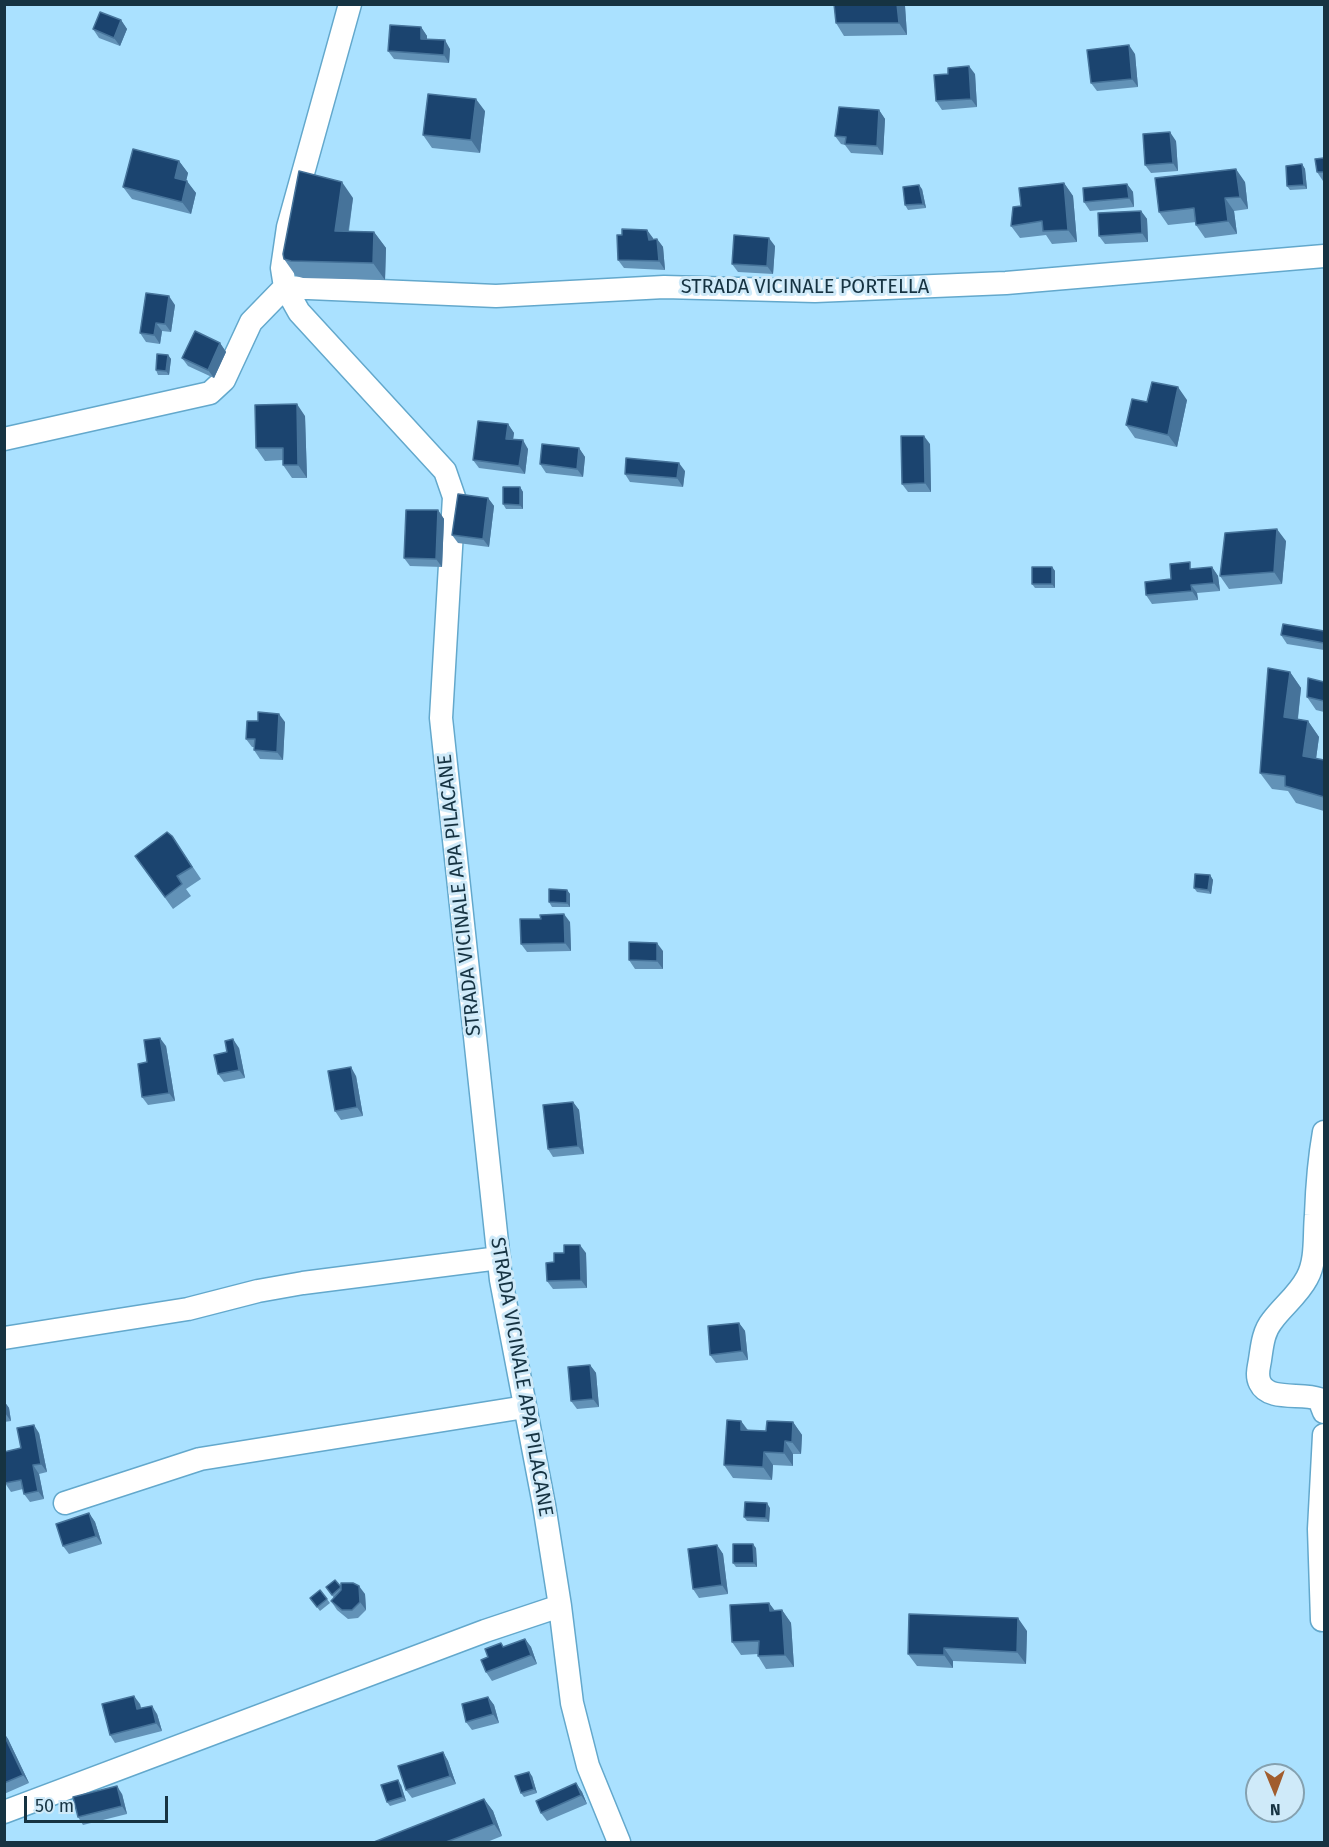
<!DOCTYPE html>
<html>
<head>
<meta charset="utf-8">
<style>
  body { margin:0 }
  #map { position:relative; width:1329px; height:1847px; overflow:hidden; background:#aae1ff; font-family:"Fira Sans",sans-serif }
  canvas { display:block }
  .frame { position:absolute; inset:0; border:6px solid #163342; pointer-events:none }
  .north { position:absolute; left:1245px; top:1763px; width:60px; height:60px; box-sizing:border-box; background:#cfeaf9; border:2px solid #85a1b0; border-radius:50%; rotate:179deg; font-size:16px; font-weight:700; line-height:24px; text-align:center; color:#163342 }
  .north::after { content:''; display:block; margin:auto; width:21px; height:27px; background:#a15d2e; clip-path:polygon(50% 0,100% 100%,50% 72%,0 100%) }
  .scale { position:absolute; left:24px; top:1796px; width:144px; height:27px; box-sizing:border-box; border:3px solid #163342; border-top:0; padding-left:8px; font-size:18px; line-height:21px; white-space:nowrap; color:#163342; -webkit-text-stroke:4px #cfeaf9; paint-order:stroke }
</style>
</head>
<body>
<div id="map">
<canvas width="1329" height="1847"></canvas>
<div class="frame"></div>
<div class="north">N</div>
<div class="scale">50 m</div>
</div>
<script>
const c = document.querySelector('canvas').getContext('2d');
c.lineJoin = 'round';
function trace(path, color, width, dash) { c.strokeStyle = color; c.lineWidth = width; c.lineCap = dash ? 'butt' : 'round'; c.setLineDash(dash || []); c.stroke(path); }
function fillPath(path, color) { c.fillStyle = color; c.fill(path, 'evenodd'); }
function drawText(font, color, halo, rows, align = 'center') {
  c.font = font + ' "Fira Sans",sans-serif'; c.lineWidth = 6; c.setLineDash([]); c.textBaseline = 'middle'; c.strokeStyle = halo; c.fillStyle = color; for (const [text, x, y, turn = 0] of rows) {
    c.save(); c.translate(x, y); c.rotate((+turn || 0) * Math.PI / 180); c.textAlign = isNaN(turn) ? turn : align; if (halo) c.strokeText(text, 0, 0); c.fillText(text, 0, 0); c.restore();
  }
}
const minor = new Path2D(`
  M350,4L288,227L282,268L285,287L299,312L445,471L454,497L441,718L501,1280L544,1505L560,1606L572,1703L588,1766L619,1842
  M4,439L210,393L224,380L251,322L285,287L496,296L664,287L815,291L1006,283L1324,256
  M1324,1132C1319,1160 1317,1187 1316,1215C1314,1235 1317,1260 1307,1278C1298,1295 1283,1306 1272,1321C1263,1332 1262,1347 1260,1360C1259,1367 1256,1375 1260,1383C1269,1402 1302,1392 1319,1399L1324,1412
  M4,1338L188,1309L258,1291L303,1283L499,1258
  M65,1503L200,1459L525,1407
  M1322,1620L1319,1529L1324,1435
  M4,1812L485,1631L560,1606`);
trace(minor, '#63a8cc', 25);
trace(minor, '#fff', 22);
fillPath(new Path2D(`
  M905,6L907,35L844,36L836,23Z
  M121,20L127,29L120,46L99,38L93,29Z
  M421,27L427,36V39L450,49L449,63L394,59L388,51Z
  M1135,54L1138,87L1097,91L1091,83Z
  M975,74L977,107L942,110L936,101Z
  M879,110L885,119L883,155L851,153L845,145L841,144L835,136Z
  M485,111L480,153L432,148L423,135Z
  M1176,141L1178,171L1151,173L1145,165Z
  M1324,158V181H1323L1317,172Z
  M179,161L188,173L186,181L196,193L191,214L132,199L123,187Z
  M1302,164L1305,169L1307,189L1290,190L1287,186Z
  M1245,182L1248,209L1234,211L1237,234L1205,238L1196,225V222L1168,225L1159,212Z
  M1064,183L1073,196L1077,242L1052,244L1046,235L1020,238L1011,226L1021,206Z
  M1127,184L1133,192L1134,207L1090,211L1084,202Z
  M922,189L926,208L908,210L905,205Z
  M353,198L349,231L374,232L386,248L385,280L303,278L296,276L284,259Z
  M1141,211L1147,219L1148,242L1105,244L1099,236Z
  M647,230L653,239H657L663,247L665,270L624,268L618,260L622,235Z
  M775,246L773,274L738,272L732,264Z
  M175,305L171,332L162,331L160,344L146,342L140,333Z
  M220,343L226,352L214,378L188,366L182,358Z
  M168,355L171,359L169,375H158L156,370Z
  M1187,400L1177,447L1135,438L1126,425L1147,402Z
  M305,416L307,478H292L283,465V460L265,461L256,448Z
  M508,424L514,433L513,439L528,449L525,474L479,468L473,460Z
  M930,444L931,492H908L902,484Z
  M579,448L585,457L583,477L546,473L540,464Z
  M685,471L683,487L630,482L625,474Z
  M520,487L523,492V509H506L503,504Z
  M488,498L494,506L489,547L458,543L452,535Z
  M438,510L444,519L442,567L410,566L404,558Z
  M1286,541L1282,584L1229,589L1220,576Z
  M1052,567L1055,571V588H1035L1032,584Z
  M1212,567L1218,576L1220,591L1197,593L1198,600L1152,604L1146,595L1171,579L1194,569Z
  M1324,631V650L1287,644L1281,635Z
  M1290,672L1301,688L1298,719L1308,721L1319,737L1316,759L1324,760V811L1296,803L1288,791L1272,789L1260,773Z
  M1324,682V712L1316,710L1307,697Z
  M285,722L283,760L260,759L254,750L255,747H252L246,739Z
  M172,836L201,879L186,889L191,896L173,909L135,856Z
  M1210,875L1213,880L1211,894L1197,892L1194,888Z
  M567,890L570,894V907H552L549,902Z
  M570,922L571,951L527,952L521,944Z
  M663,951V969H635L629,960Z
  M166,1046L175,1101L148,1105L142,1097L147,1062Z
  M239,1048L245,1078L224,1082L218,1074Z
  M356,1076L363,1116L341,1120L335,1111Z
  M573,1102L579,1110L584,1154L553,1157L548,1149Z
  M586,1253L587,1288L553,1289L547,1281L554,1262Z
  M739,1323L745,1331L748,1360L716,1363L710,1355Z
  M590,1365L596,1373L599,1407L577,1409L571,1401Z
  M4,1401L9,1408L11,1421L4,1422Z
  M741,1421L748,1430L766,1431L793,1422L802,1435L801,1454H793V1466L773,1465L772,1480L733,1478L724,1465Z
  M39,1433L47,1472L39,1474L44,1499L30,1502L24,1494L23,1489L11,1492L5,1483L21,1448Z
  M770,1508L769,1522L747,1521L744,1517Z
  M89,1513L95,1522L102,1544L69,1554L63,1546Z
  M717,1545L723,1554L728,1594L699,1598L693,1589Z
  M756,1548L757,1567H736L733,1563Z
  M326,1587H341L365,1594L366,1610L358,1618L348,1619L337,1610L331,1601L334,1598Z
  M320,1590L330,1603L320,1611L310,1598Z
  M769,1603L775,1611L782,1610L791,1623L794,1667L766,1669L758,1656V1654L741,1655L732,1642Z
  M1027,1631L1026,1664L953,1661V1668L917,1666L908,1654Z
  M525,1639L531,1647L537,1664L492,1681L486,1672L488,1657L501,1643L504,1647Z
  M488,1697L494,1705L499,1723L472,1730L466,1722Z
  M140,1704L141,1709L157,1714L162,1731L115,1743L110,1735Z
  M4,1733L8,1739L29,1783L4,1794Z
  M443,1752L448,1761L456,1784L412,1798L406,1790Z
  M532,1776L537,1793L524,1797L521,1793Z
  M576,1783L582,1792L587,1804L547,1821L541,1813Z
  M401,1785L406,1801L390,1806L387,1802Z
  M122,1794L127,1814L83,1825L78,1817Z
  M484,1799L493,1811L502,1836L487,1842H374Z`), '#6292b7');
fillPath(new Path2D(`
  M897,4H904L905,6L907,35L899,23Z
  M121,20L127,29L120,46L114,38Z
  M421,27L427,36V47L421,39Z
  M445,40L450,49L449,63L444,55Z
  M1129,45L1135,54L1138,87L1132,79Z
  M969,66L975,74L977,107L971,99Z
  M476,99L485,111L480,153L471,140Z
  M879,110L885,119L883,155L877,146Z
  M1170,132L1176,141L1178,171L1173,163Z
  M179,161L188,173L184,190L175,178Z
  M1302,164L1305,169L1307,189L1304,185Z
  M1236,169L1245,182L1248,209L1240,197Z
  M187,181L196,193L191,214L182,202Z
  M342,182L353,198L346,247L335,231Z
  M1064,183L1073,196L1077,242L1068,230Z
  M1127,184L1133,192L1134,207L1129,198Z
  M919,185L922,189L926,208L923,204Z
  M1225,198L1234,211L1237,234L1228,221Z
  M1141,211L1147,219L1148,242L1142,233Z
  M647,230L653,238L655,248L649,240Z
  M374,232L386,248L385,280L373,263Z
  M769,238L775,246L773,274L767,266Z
  M657,239L663,247L665,270L659,261Z
  M169,296L175,305L171,332L165,324Z
  M156,323L162,331L160,344L154,335Z
  M220,343L226,352L214,378L208,370Z
  M168,355L171,359L169,375L166,371Z
  M1178,387L1187,400L1177,447L1168,435Z
  M297,404L305,416L307,478L298,465Z
  M508,424L514,433L512,447L506,439Z
  M924,436L930,444L931,492L925,483Z
  M523,440L528,449L525,474L519,466Z
  M579,448L585,457L583,477L577,469Z
  M679,463L685,471L683,487L677,478Z
  M520,487L523,492V509L520,505Z
  M488,498L494,506L489,547L483,539Z
  M438,510L444,519L442,567L436,559Z
  M1277,529L1286,541L1282,584L1274,572Z
  M1052,567L1055,571V588L1052,584Z
  M1212,567L1218,576L1220,591L1214,583Z
  M1191,585L1197,593L1198,600L1192,591Z
  M1290,672L1301,688L1296,734L1284,717Z
  M279,714L285,722L283,760L277,752Z
  M1308,721L1319,737L1314,773L1303,756Z
  M1210,875L1213,880L1211,894L1208,890Z
  M567,890L570,894V907L567,903Z
  M564,914L570,922L571,951L565,943Z
  M657,943L663,951V969L657,961Z
  M160,1038L166,1046L175,1101L169,1093Z
  M233,1039L239,1048L245,1078L239,1070Z
  M351,1067L356,1076L363,1116L357,1107Z
  M573,1102L579,1110L584,1154L578,1146Z
  M580,1245L586,1253L587,1288L581,1280Z
  M739,1323L745,1331L748,1360L742,1351Z
  M590,1365L596,1373L599,1407L593,1399Z
  M4,1401L9,1408L11,1421L5,1413Z
  M741,1421L750,1434L741,1430Z
  M793,1422L802,1435L801,1454L792,1442Z
  M34,1425L39,1433L47,1472L41,1464Z
  M785,1441L793,1454V1466L784,1453Z
  M764,1452L773,1465L772,1480L763,1467Z
  M33,1465L39,1474L44,1499L38,1491Z
  M767,1503L770,1508L769,1522L766,1518Z
  M89,1513L95,1522L102,1544L96,1536Z
  M753,1544L756,1548L757,1567L754,1563Z
  M717,1545L723,1554L728,1594L722,1585Z
  M359,1586L365,1594L366,1610L360,1602Z
  M769,1603L778,1615L770,1611Z
  M782,1610L791,1623L794,1667L785,1655Z
  M1018,1618L1027,1631L1026,1664L1017,1652Z
  M525,1639L531,1647L537,1664L531,1655Z
  M944,1648L953,1661V1668L944,1655Z
  M134,1696L140,1704L143,1718L137,1709Z
  M488,1697L494,1705L499,1723L493,1714Z
  M152,1706L157,1714L162,1731L156,1723Z
  M4,1733L8,1739L29,1783L23,1775Z
  M443,1752L448,1761L456,1784L450,1776Z
  M529,1772L532,1776L537,1793L534,1789Z
  M398,1780L401,1785L406,1801L403,1797Z
  M576,1783L582,1792L587,1804L581,1795Z
  M117,1786L122,1794L127,1814L122,1806Z
  M484,1799L493,1811L502,1836L494,1824Z`), '#46739a');
const building = new Path2D(`
  M834,4H897L899,23H836Z
  M100,12L121,20L114,38L93,29Z
  M390,25L421,27V39L445,40L444,55L388,51Z
  M1129,45L1132,79L1091,83L1087,50Z
  M969,66L971,99L936,101L934,75L948,74V68Z
  M428,94L476,99L471,140L423,135Z
  M839,107L879,110L877,146L845,144L846,137L835,136Z
  M1170,132L1173,163L1145,165L1143,134Z
  M133,149L179,161L175,178L187,181L182,202L123,187Z
  M1324,158V172H1317L1315,159Z
  M1302,164L1304,185L1287,186L1286,166Z
  M1236,169L1240,197L1225,198L1228,221L1196,225L1194,208L1159,212L1155,178Z
  M299,171L342,182L335,231L374,232L373,263L291,261L284,259L283,254Z
  M1064,183L1068,230L1043,231L1042,221L1011,226L1013,207L1021,206L1019,188Z
  M1127,184L1129,198L1084,202L1083,188Z
  M919,185L923,204L905,205L903,187Z
  M1141,211L1142,233L1099,236L1098,213Z
  M622,229L647,230L649,240L657,239L659,261L618,260L617,235H622Z
  M734,235L769,238L767,266L732,264Z
  M146,293L169,296L165,324L156,323L154,335L140,333Z
  M195,331L220,343L208,370L182,358Z
  M157,354L168,355L166,371L156,370Z
  M1152,382L1178,387L1168,435L1126,425L1132,399L1147,402Z
  M297,404L298,465H283V448H256L255,405Z
  M478,421L508,424L506,439L523,440L519,466L473,460Z
  M901,436H924L925,483L902,484Z
  M542,444L579,448L577,469L540,464Z
  M626,458L679,463L677,478L625,474Z
  M503,487H520V505L503,504Z
  M458,494L488,498L483,539L452,535Z
  M406,510H438L436,559L404,558Z
  M1277,529L1274,572L1220,576L1225,533Z
  M1190,562V569L1212,567L1214,583L1191,585L1192,591L1146,595L1145,582L1171,579L1170,564Z
  M1032,567H1052V584H1032Z
  M1283,624L1324,631V643L1281,635Z
  M1268,668L1290,672L1284,717L1308,721L1303,756L1324,760V797L1285,786V776L1260,773Z
  M1308,678L1324,682V701L1307,697Z
  M258,712L279,714L277,752L254,750L255,739H246L247,721H258Z
  M167,832L172,836L192,867L177,876L182,884L165,897L135,856Z
  M1195,874L1210,875L1208,890L1194,888Z
  M549,889L567,890V903L549,902Z
  M564,914L565,943L521,944L520,919H541L540,915Z
  M629,942L657,943V961L629,960Z
  M160,1038L169,1093L142,1097L138,1064L147,1062L144,1040Z
  M233,1039L239,1070L218,1074L214,1055L227,1052L225,1041Z
  M351,1067L357,1107L335,1111L328,1071Z
  M573,1102L578,1146L548,1149L543,1105Z
  M564,1245H580L581,1280L547,1281L546,1263L554,1262V1253H564Z
  M739,1323L742,1351L710,1355L708,1326Z
  M590,1365L593,1399L571,1401L568,1367Z
  M727,1420L741,1421V1430L766,1431L767,1421L793,1422L792,1442L785,1441L784,1453L764,1452L763,1467L724,1465Z
  M34,1425L41,1464L33,1465L38,1491L24,1494L21,1480L5,1483L4,1452L21,1448L17,1428Z
  M745,1502L767,1503L766,1518L744,1517Z
  M89,1513L96,1536L63,1546L56,1524Z
  M733,1544H753L754,1563H733Z
  M717,1545L722,1585L693,1589L688,1549Z
  M335,1580L341,1587L332,1595L326,1587Z
  M341,1583H353L359,1586L360,1602L352,1610H342L331,1601L341,1590Z
  M320,1590L327,1599L317,1607L310,1598Z
  M769,1603L770,1611L782,1610L785,1655L758,1656L759,1641L732,1642L730,1605Z
  M909,1614L1018,1618L1017,1652L944,1648V1655L908,1654Z
  M525,1639L531,1655L486,1672L481,1660L488,1657L485,1649L501,1643L503,1647Z
  M134,1696L137,1709L152,1706L156,1723L110,1735L102,1704Z
  M488,1697L493,1714L466,1722L462,1704Z
  M4,1735L23,1775L4,1783Z
  M443,1752L450,1776L406,1790L398,1766Z
  M529,1772L534,1789L521,1793L515,1776Z
  M398,1780L403,1797L387,1802L381,1785Z
  M576,1783L581,1795L541,1813L536,1801Z
  M117,1786L122,1806L78,1817L73,1797Z
  M484,1799L494,1824L446,1842H374Z`);
fillPath(building, '#1b446f');
trace(building, '#46739a', 1.5);
drawText('20px', '#163342', '#cfeaf9', [
  ["STRADA VICINALE PORTELLA",805,287],
  ["STRADA VICINALE APA PILACANE",460,895,-96],
  ["STRADA VICINALE APA PILACANE",521,1377,80]
]);
</script>
</body>
</html>
